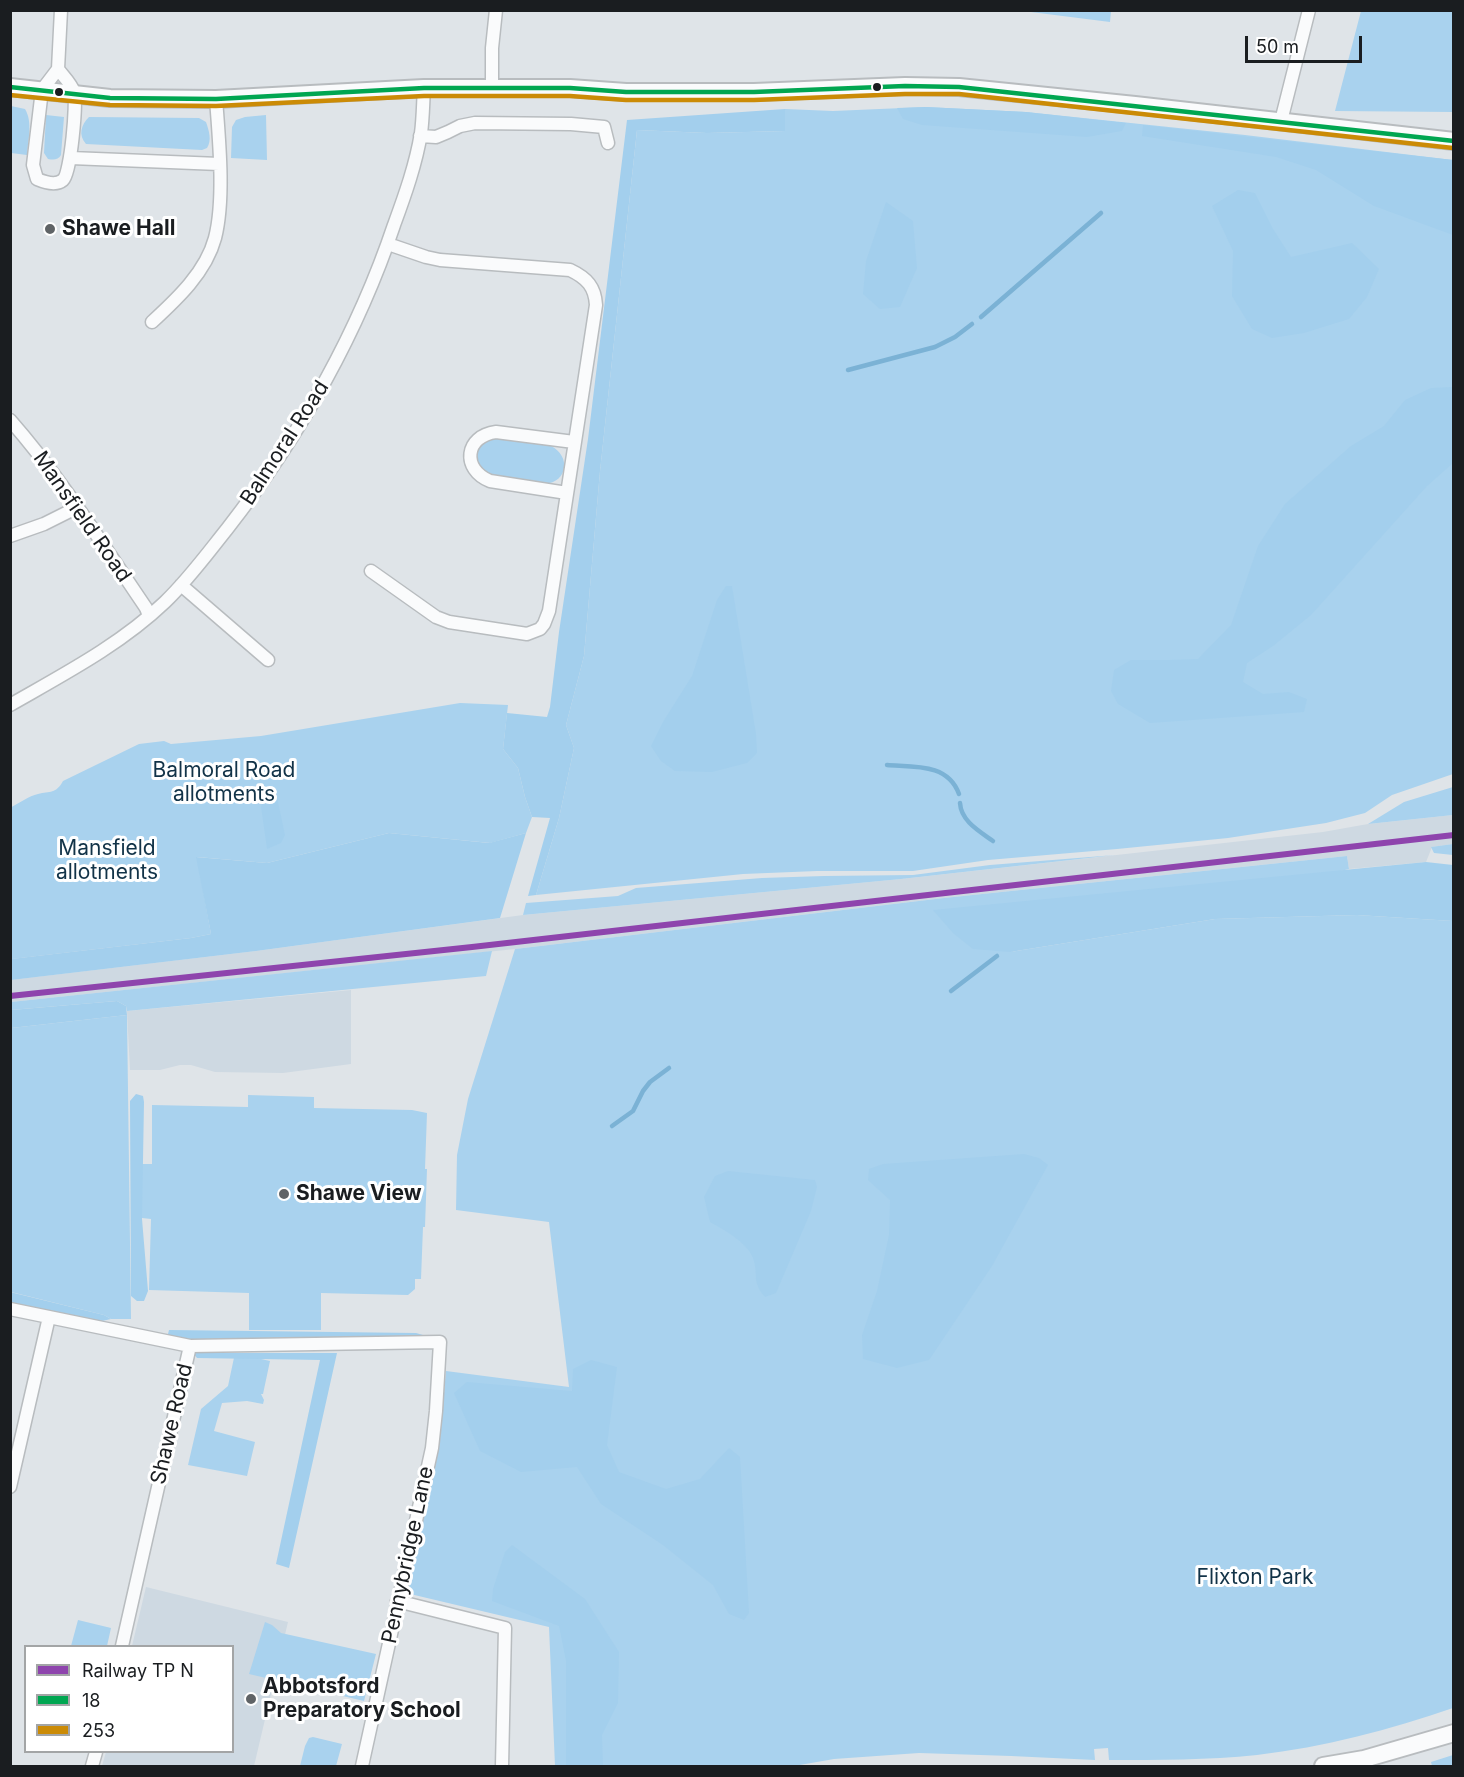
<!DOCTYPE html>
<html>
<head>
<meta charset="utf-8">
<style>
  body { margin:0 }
  #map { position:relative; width:1464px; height:1777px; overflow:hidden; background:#dfe4e8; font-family:Inter,sans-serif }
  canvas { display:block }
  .frame { position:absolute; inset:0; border:12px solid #1a1d20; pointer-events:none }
  .legend { position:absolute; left:24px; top:1645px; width:210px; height:108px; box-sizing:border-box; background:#fff; border:2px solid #a3a5a6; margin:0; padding:8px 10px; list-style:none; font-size:18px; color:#1a1d20 }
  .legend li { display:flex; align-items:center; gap:12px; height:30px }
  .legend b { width:30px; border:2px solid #a3a5a6 }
  .scale { position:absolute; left:1245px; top:36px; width:117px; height:27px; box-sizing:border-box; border:3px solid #1a1d20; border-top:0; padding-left:8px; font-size:18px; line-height:21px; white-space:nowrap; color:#1a1d20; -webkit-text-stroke:4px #fff; paint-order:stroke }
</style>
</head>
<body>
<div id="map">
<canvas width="1464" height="1777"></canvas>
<div class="frame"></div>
<ul class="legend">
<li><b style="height:8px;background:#8e44ad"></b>Railway TP N</li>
<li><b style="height:8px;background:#00a651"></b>18</li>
<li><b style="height:8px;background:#cb8b06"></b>253</li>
</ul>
<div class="scale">50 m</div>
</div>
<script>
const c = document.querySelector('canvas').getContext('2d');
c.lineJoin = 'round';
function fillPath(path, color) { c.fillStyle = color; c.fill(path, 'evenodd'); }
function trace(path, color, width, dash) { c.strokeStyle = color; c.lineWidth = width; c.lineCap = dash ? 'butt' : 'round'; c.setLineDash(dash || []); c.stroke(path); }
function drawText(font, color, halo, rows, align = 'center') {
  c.font = font + ' Inter,sans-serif'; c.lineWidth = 6; c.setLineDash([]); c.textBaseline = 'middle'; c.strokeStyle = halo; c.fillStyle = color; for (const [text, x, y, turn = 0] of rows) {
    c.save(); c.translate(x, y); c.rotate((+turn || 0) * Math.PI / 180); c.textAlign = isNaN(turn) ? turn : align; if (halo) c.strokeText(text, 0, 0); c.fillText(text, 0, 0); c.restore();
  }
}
fillPath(new Path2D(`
  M1453,815V844L1432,847L1426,862L1349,869L1347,856L944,898L515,949L11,1002L10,980L256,951L523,915L901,879L1323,832L1368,824Z
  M351,990V1064L283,1073L215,1072L191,1065H180L160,1070H130L127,1011Z
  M146,1587L288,1622L254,1766H102L106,1752H232V1646H132Z`), '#ced9e2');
fillPath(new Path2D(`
  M1023,11H1111L1110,22Z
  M1361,11H1453V112L1335,111Z
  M11,106L25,109C33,122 28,141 27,155L11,153Z
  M926,107L1026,112L1245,135L1453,160V774L1392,795L1365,813L1326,823L1228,838L1117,849L988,860L913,871H817L743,874L536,895L559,818L574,748L566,725L584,656L600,471L637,130L707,133L785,131V109L833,111Z
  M46,115L64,117L61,155C58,160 54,160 48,159L44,153Z
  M266,115L267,160L231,158L232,127L236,120L245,117Z
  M89,117L199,118L206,122C209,131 212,140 207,148L202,150L86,144C78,135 81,125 89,117Z
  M495,438L551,446C571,456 568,482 545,484L490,475C471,466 472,442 495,438Z
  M460,703L508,705L503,749L518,768L525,797L532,817L526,833L490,843L389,833L267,863L197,857L211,934L191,938L12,959L10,953V808C19,803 29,796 38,794C50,791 56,794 63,781L139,744L164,741L171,744L261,736Z
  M1453,787V815L1368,824L1404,802Z
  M1453,844V855L1434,853L1431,847Z
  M1115,855L901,879L523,915L526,903L618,896L636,888L762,878L824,876L913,875L990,865Z
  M1347,856L1349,869L1010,952L1215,919L1357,915L1453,921V1708C1389,1730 1324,1747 1257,1755C1208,1760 1158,1760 1109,1760L1108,1748L1094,1749L1095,1760L1011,1756L919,1753L834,1759L794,1766H555L549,1627L406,1593L434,1467L441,1424L446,1371L569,1387L549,1222L456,1210L457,1155L468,1099L515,949L944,898Z
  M492,951L486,976L127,1011L126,1006L117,1001L11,1010V1002Z
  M127,1015L131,1319H111L104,1315L11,1292V1028Z
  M248,1095L314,1097V1108L412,1110L427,1113L425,1169H427L425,1227H423L421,1279H415V1289L408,1295L321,1293V1330H249V1293L149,1290L151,1219L142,1218V1164H152V1105L248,1107Z
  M235,1353L270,1361L263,1394H261L264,1400L263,1404L247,1401L222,1403L214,1431L255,1442L247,1476L188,1465L201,1409L228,1386Z
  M78,1620L111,1628L107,1646H71Z
  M265,1622L272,1625L281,1633L376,1654L364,1701L249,1674Z
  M313,1737L342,1744L336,1766H300L305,1746L309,1738Z
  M1453,1755V1766H1432L1431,1762Z`), '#a9d2ee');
fillPath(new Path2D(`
  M926,107L1026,112L1126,123L1122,131L1087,137L922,125L903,119L897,108Z
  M785,109V131L707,133L637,130L600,471L584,656L566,725L574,748L559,818L536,895L528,896L550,818L532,817L525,797L518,768L503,749L507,713L547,717L550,707L559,632L588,439L627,120Z
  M1143,125L1453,160V235L1374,206L1316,170L1276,157L1142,136Z
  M1238,190L1255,193L1273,229L1291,257L1352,243L1379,269L1367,297L1349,319L1304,333L1272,338L1252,329L1232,296L1233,251L1212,206Z
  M886,202L913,221L917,268L900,307L880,309L863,294L866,261Z
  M1453,386V463L1427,486L1311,615L1273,646L1247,663L1243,682L1263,694L1289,692L1307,699L1304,712L1150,723L1118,704L1111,691L1114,670L1131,660H1168L1198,659L1231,625L1258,546L1285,504L1351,446L1384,426L1405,400L1431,388L1452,387Z
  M726,586H732L756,734L757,753L747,763L712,772L675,771L661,761L651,746L663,722L692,676L717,600Z
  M275,788L285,835L281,843L267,849L261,807L263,801Z
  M389,833L489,843L526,833L500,918L256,951L11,980V959L191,938L211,934L196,857L267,863Z
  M1426,862L1453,865V921L1357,915L1215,919L1010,952L973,949L953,933L933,910Z
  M117,1001L126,1006L127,1015L11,1028V1010Z
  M136,1094L143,1096L144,1102L142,1219L148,1291L144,1301H137L131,1296L130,1101Z
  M1024,1154L1039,1158L1048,1165L992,1266L929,1360L897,1368L863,1359L862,1335L877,1291L889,1235L890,1200L868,1180L869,1169L883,1164Z
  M728,1171L815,1180L817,1187L811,1211L776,1293L765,1297C751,1281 759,1275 753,1258C748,1243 723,1229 710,1222L704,1197L715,1176Z
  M10,1292L104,1315L111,1319L102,1321L11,1304Z
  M169,1330L416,1333L423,1335L421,1338L190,1341L174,1339L168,1334Z
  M193,1353H337L289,1568L276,1564L320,1360L197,1358Z
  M591,1360L617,1367L607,1445L619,1472L666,1489L700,1479L729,1448L740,1457L749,1613L744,1620L729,1614L713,1585L663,1545L601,1504L577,1467L521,1472L480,1451L454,1393L467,1382L572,1391L573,1369Z
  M512,1545L585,1599L619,1652L618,1703L602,1735L603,1766H566V1661L559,1626L492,1601L493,1589L505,1552Z`), '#a3cfed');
trace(new Path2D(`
  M981,317L1101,213
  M848,370L935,347L955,337L972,324
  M887,765C914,767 948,763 959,794
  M960,803C961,821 979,831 993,841
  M951,991L997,956
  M612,1126L633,1111L643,1091L650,1082L669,1068`), '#7bb2d5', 4.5);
const minor = new Path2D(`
  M58,69C63,76 71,83 74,92C77,102 71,173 63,180C56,186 44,182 37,179L33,165L42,90L58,69L61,10
  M492,87V48L496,10
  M1281,121L1309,10
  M420,136L436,137L448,132L460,126L475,123L571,124L604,127L608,143
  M71,158L219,164
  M152,322C177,299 206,272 215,238C225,199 219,139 216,99
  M10,420C61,478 103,545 146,608L149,616
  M567,493L490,481C461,469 465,436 496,432L574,442
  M10,536L44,524L76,508
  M371,571L436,617L449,622L527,634L540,629L544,624L549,611L596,305C595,287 587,278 570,270L440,260L426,257L388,244
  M181,585L268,660
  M10,705C64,674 120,645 165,602C188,580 207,554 227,529C298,438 357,335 394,225C405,195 416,164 421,133C423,119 423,103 424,88
  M10,1309L190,1346L122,1646
  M190,1346L440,1342L436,1411L432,1448L362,1766
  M10,1487L49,1317
  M397,1601L505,1628L502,1766
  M92,1766L96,1752`);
const secondary = new Path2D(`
  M10,87L110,98L216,99L424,88H570L626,92H754L905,86L959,87L1135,105L1454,141
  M1323,1766L1364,1759L1454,1733`);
trace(minor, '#b8bcbf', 15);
trace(secondary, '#b8bcbf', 20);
trace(minor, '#fafbfc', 12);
trace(secondary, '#fafbfc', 16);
trace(new Path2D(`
  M10,87L110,98L216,99L424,88H570L626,92H754L905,86L959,87L1454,141`), '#00a651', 4.5);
trace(new Path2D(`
  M10,95L110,105L216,106L424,96H570L626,100H754L905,94H959L1453,148`), '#cb8b06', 4.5);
trace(new Path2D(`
  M10,996L472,947L1454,835`), '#8e44ad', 6);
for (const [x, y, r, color] of [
  [877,87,5,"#1a1d20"],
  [59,92,5,"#1a1d20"],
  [50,229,6,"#5f6366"],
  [284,1194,6,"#5f6366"],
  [251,1699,6,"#5f6366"]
]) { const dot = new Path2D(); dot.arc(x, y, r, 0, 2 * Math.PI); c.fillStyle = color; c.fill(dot); trace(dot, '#fff', 2); }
drawText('bold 21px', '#1a1d20', '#fff', [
  ["Shawe Hall",62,229],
  ["Shawe View",296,1194],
  ["Abbotsford",263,1687],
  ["Preparatory School",263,1711]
], 'left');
drawText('21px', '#1a1d20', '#fff', [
  ["Balmoral Road",285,443,-57],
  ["Mansfield Road",82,517,55],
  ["Shawe Road",172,1424,-77],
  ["Pennybridge Lane",408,1555,-78]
]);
drawText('21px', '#123348', '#fff', [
  ["Balmoral Road",224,771],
  ["allotments",224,795],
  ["Mansfield",107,849],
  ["allotments",107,873],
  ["Flixton Park",1255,1578]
]);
</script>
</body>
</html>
